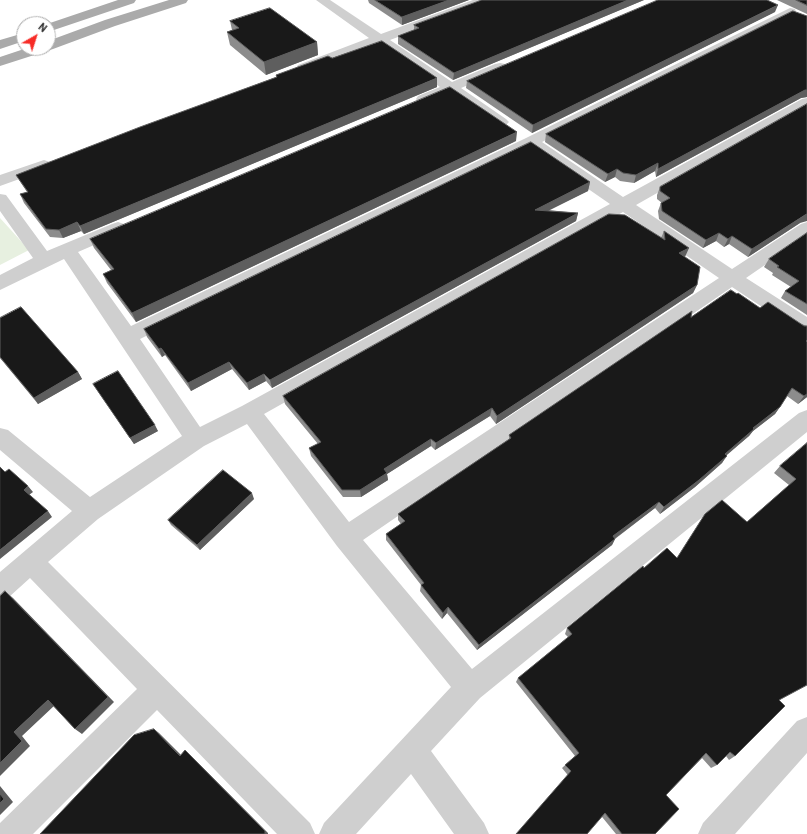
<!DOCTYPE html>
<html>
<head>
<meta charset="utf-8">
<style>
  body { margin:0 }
  #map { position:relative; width:807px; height:834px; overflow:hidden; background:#fff; font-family:Barlow,sans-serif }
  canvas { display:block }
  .north { position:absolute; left:16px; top:16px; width:40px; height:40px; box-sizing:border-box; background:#fff; border:1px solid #adadad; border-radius:50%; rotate:39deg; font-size:11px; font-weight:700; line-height:16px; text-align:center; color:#323232 }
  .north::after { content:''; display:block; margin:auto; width:14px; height:18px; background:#f72b26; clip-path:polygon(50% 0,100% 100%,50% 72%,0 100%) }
</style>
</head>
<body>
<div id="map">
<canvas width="807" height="834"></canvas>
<div class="north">N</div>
</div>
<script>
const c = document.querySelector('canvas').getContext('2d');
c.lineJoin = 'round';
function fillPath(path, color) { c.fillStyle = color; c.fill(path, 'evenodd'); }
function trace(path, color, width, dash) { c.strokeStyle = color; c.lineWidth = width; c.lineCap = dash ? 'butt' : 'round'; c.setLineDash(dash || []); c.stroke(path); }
fillPath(new Path2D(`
  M0,218L29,250L0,265Z`), '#e7f0e0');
fillPath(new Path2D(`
  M316,0H330L381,34L473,0H491L489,3L390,40L452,82L495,64L500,63L505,64L507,67L505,70L461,88L506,119L509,122L506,125L501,127L496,125L449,93C439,97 428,105 418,102L416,99L418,96L440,87L378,45L308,71L303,72L298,71L296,68L298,65L369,38Z
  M790,8L795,9L796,12L795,15L542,142L623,197L802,99L807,98V108L636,205L732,269L801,224L807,222V236L746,278L807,317V334L800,332L732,287L363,540L472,669L799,413L807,410V432L480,698L431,751L484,823L489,834H454L411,774L356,834H319L324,823L451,687L337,546L247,424L204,446L98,519L48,562L310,823L315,834H277L157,710L33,834H0V823L137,689L30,578L9,597L0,600V572L72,511L0,450V428L8,430L90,497L182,436L64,259L0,290V275L33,258L0,211V194L6,195L47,251L112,224L118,222L124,224L127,228L124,232L78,252L131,326L524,139ZM529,148L610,204L242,406L200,427L140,339ZM623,212L719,278L349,522L264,414Z
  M44,160L50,162L52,165L50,168L0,186V175Z
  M807,717V753L735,834H698L703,823L797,721Z`), '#cfcfcf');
fillPath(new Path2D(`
  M118,0H136L134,3L48,32V24H47Z
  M169,0H188L186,3L115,26L53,49L0,66V57L27,48H48V41L105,20Z
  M24,33V41L0,49V40Z`), '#aaa');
fillPath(new Path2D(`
  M368,0H469L402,25L369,3Z
  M482,0H644L453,80L398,44V36L414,30V25Z
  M777,0H807V14Z
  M775,12L532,133L466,88L467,81Z
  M807,16V97L801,98L656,177L655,171L634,183L620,181L615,177L605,182L545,142L546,134Z
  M230,21L317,42L318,55L266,75L230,45L227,32L232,30Z
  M332,58L437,87L84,234L81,231L63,238L50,237L24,203L20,194L27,192L21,183L16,175L276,77V75Z
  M516,141L136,322L107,283L103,274L111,270L94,248L90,239Z
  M590,182L588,191L548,210L578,213L576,221L272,388L266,381L249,390L232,369L191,391L165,355L162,357L147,337L144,329Z
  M660,187L800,223L748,257L729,244L724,247L716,241L703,248L659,219L658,211L661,203H662L657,199V195Z
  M664,231L685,257L697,285L693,293L496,424L490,416L435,450L431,446L387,474L388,480L361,497H343L311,456L309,448L318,444L285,404L283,396L661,238Z
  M807,233V315L781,298L785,291L791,287L772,275L773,273L764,267L769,259Z
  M737,294L760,308L807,326V397L798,404L787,396L775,414L753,431L749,436L726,455L722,463L695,487L660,514L655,508L615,539L612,545L477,650L447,613L442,619L420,591L421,585L386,540V534L401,524L398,520V514L509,439V435L691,317Z
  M0,318L78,372L82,379L38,404L0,358Z
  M93,384L158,431L134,444L97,390Z
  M807,443L780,701L735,756L729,760L726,756L717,765L711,768L702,758L666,795L655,834H616L562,768L575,756L516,682L518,678L568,637L565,634L567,628L644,568L677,558L705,514L747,522L789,485L774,473L780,466Z
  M254,499L200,550L171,525L168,520Z`), '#8c8c8c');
fillPath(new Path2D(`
  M449,0H469L402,25V17Z
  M628,0H644L453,80L454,73Z
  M778,5L775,12L532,133L533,125Z
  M317,42L318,55L266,75L264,62Z
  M437,78V87L84,234L80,226Z
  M805,90H807V97L801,98L656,177L658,169Z
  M517,132L516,141L136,322L132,313Z
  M658,163L655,171L634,183L636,175Z
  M617,169L615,177L605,182L608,174Z
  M590,182L588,191L534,218L535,210Z
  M578,213L576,221L272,388L270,380Z
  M807,214V221L800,223L748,257L752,249L805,215Z
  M77,222L81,231L63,238L59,230Z
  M719,233L716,241L703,248L706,240Z
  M732,236L729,244L724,247L728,239Z
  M689,248L685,257L676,262L679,253Z
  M697,285L693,293L496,424L497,416Z
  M161,348L165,355L162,357L159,349Z
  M229,362L232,369L191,391L188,383Z
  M78,372L82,379L38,404L34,398Z
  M264,374L266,381L249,390L247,383Z
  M807,394V397L798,404L804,396Z
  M780,407L775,414L753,431L749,436L720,461L725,454L753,428Z
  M492,408L490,416L435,450L436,443Z
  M155,425L158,431L134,444L130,438Z
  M431,439V446L387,474L388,480L361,497L360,490L384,469Z
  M727,456L722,463L695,487L660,514L664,507Z
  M28,486L33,492L29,495L24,490Z
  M252,493L254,499L200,550L197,545Z
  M659,502L655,508L609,543L613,536Z
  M48,511L52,517L0,559V550Z
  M615,539L612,545L477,650L479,645Z
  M5,591L13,598L114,702L82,734L75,729Z
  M448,607L447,613L442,619L443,613Z
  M48,700L55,705L22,736L30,746L0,776V763L14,732Z
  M154,729L159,733L185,759L180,756Z
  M185,750L268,833V834H265Z
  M0,786L13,802L0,815Z`), '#5e5e5e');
const building = new Path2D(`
  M375,0H449L402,17Z
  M482,0H628L454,73L398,36L419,28L414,25Z
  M658,0H767L778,5L533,125L467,81Z
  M796,0H807V5Z
  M270,8L317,42L264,62L227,32L239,28L230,21Z
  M793,11L807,16V90H805L658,169V163L636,175L623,173L617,169L608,174L546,134Z
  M382,41L437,78L80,226L77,222L59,230L46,229L20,194L28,192L16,175L140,127L277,77L276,75L328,56L332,58Z
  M450,87L517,132L132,313L103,274L114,269L90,239Z
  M807,104V214L805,215L752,249L732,236L728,239L719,233L706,240L662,211L661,203L670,198L660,191V187Z
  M531,142L590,182L535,210L578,213L270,380L264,374L247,383L229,362L188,383L161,348L159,349L144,329Z
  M609,214L625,215L665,240L664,231L689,248L679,253L700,267L697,285L497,416L492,408L436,443L431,439L384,469L387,473L360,490H342L309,448L321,442L283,396Z
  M807,233V304L785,291L799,281L777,267L779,266L769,259Z
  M731,290L737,294L738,293L760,308L768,302L804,326H807V340L806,341L807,342V394L804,396L792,388L780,407L753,428L754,429L725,454L727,456L699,480L664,507L659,502L613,536L615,539L479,645L448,607L443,613L421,585L424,583L386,534L405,521L398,514L511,438L509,435L692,311L691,317Z
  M21,307L78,372L34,398L0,357V318Z
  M118,371L155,425L130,438L93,384Z
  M807,443V685L779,700L785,706L735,756L730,752L717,765L706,753L666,795L679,809L655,834H622L605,813L587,834H516L571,771L565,765L579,753L518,678L572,634L567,628L643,566L644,568L667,548L677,558L705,514L722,500L747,522L796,479L780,466Z
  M0,467L5,472L9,469L28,486L24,490L48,511L0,550Z
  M223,470L252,493L197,545L168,520Z
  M5,591L108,697L75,729L48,700L14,732L22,741L0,763V596Z
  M154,729L180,756L185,750L265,831V834H40L134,735Z
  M0,794L4,799L0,803Z`);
fillPath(building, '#191919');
trace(building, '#5e5e5e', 1);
</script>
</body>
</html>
